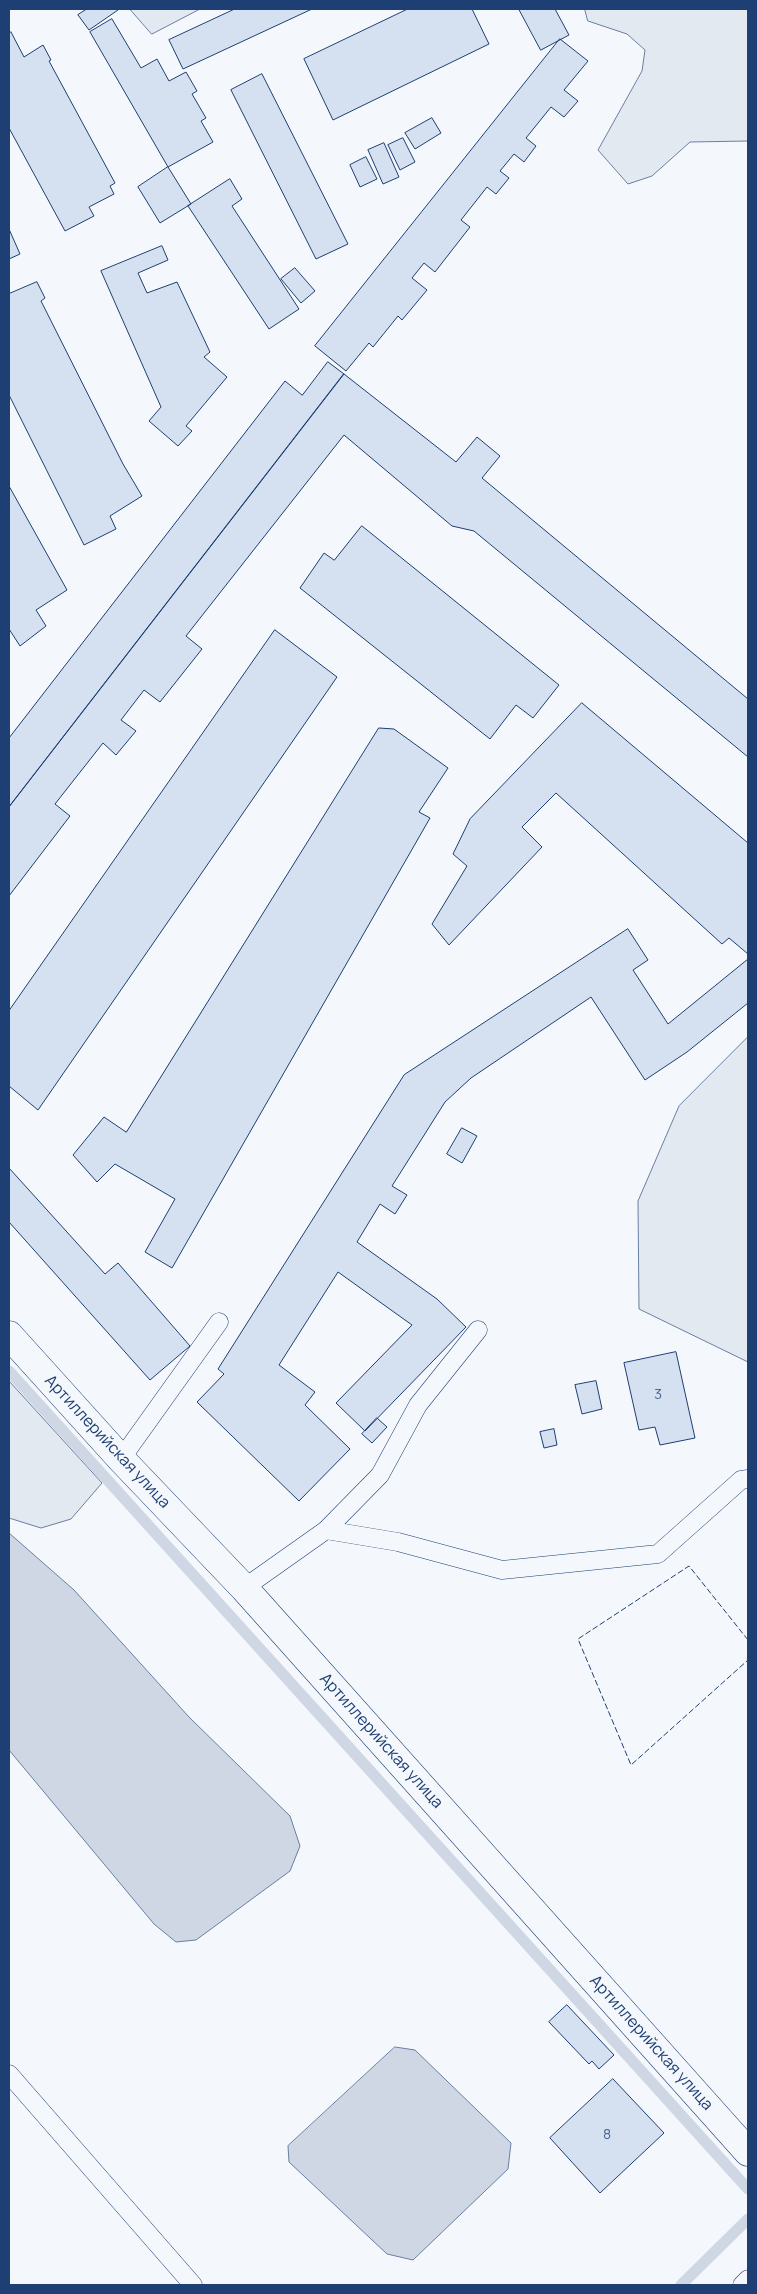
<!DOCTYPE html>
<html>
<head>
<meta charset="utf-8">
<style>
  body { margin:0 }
  #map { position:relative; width:757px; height:2294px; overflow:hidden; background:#f4f7fb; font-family:Manrope,sans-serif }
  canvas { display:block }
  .frame { position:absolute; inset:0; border:10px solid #1d3f73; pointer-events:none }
</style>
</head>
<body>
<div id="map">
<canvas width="757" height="2294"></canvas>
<div class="frame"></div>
</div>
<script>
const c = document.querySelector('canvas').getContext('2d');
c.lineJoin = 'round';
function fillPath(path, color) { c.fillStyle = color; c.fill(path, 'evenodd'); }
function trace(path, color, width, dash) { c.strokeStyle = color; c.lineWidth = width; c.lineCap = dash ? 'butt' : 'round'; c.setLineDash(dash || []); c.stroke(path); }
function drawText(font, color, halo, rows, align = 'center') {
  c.font = font + ' Manrope,sans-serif'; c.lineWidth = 4; c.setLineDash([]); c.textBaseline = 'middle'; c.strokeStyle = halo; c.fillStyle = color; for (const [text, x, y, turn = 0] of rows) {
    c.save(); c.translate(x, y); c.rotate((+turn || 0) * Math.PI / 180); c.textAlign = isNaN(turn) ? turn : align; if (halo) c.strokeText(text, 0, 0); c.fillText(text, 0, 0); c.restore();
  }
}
const green = new Path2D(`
  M130,9H200L152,34Z
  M585,9H748V141L690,142L652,176L628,184L598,150L642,71L645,50L627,34L588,21Z
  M748,1037V1362L639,1309L638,1201L679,1106Z
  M9,1381L102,1483L71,1519L41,1528L9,1518Z`);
fillPath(green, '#e3e9f0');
trace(green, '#687fa3', 1);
const water = new Path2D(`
  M9,1533L74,1590L189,1717L290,1816L300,1846L290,1871L196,1940L176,1942L154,1924L9,1750Z
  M395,2047L415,2050L511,2143L508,2169L413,2260L387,2254L289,2162L288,2146Z`);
fillPath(water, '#cfd7e4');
trace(water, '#687fa3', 1);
trace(new Path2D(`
  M9,1371L748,2189
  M681,2285L748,2219`), '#cfd7e4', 11);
const building = new Path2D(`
  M87,9H118V10L89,30L78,15Z
  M235,9H312L183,69L169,40Z
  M408,9H472L489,44L333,120L304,59Z
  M519,9H555L569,35L541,50Z
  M112,19L141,68L157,59L169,81L186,72L197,91L192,94L206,118L201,121L213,142L168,167L90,32Z
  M11,32L24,57L43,45L51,60L49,61L115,183L110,186L114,194L89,207L94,216L65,231L9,128V34Z
  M560,39L588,61L564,90L578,101L564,117L551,107L526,138L536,146L524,162L514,154L500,171L509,178L496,194L487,187L461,220L470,227L435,272L424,263L412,278L427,290L402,320L398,316L373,347L369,343L346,371L315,346Z
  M262,74L348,244L316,259L231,90Z
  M432,118L441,133L415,149L405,133Z
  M403,138L415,162L400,170L388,145Z
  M384,143L399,177L383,184L368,150Z
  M366,157L377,179L360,187L350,165Z
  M168,167L191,204L160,223L138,187Z
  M230,179L242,199L232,206L299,309L269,329L188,206Z
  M9,229L20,254L9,259Z
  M162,246L168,260L138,273L147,293L177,282L210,352L204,357L227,377L186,426L192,431L178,446L149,421L161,407L101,271Z
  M295,268L315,291L301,303L281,279Z
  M37,282L45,298L41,301L123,464L142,496L110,516L116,529L84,545L9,395V294Z
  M328,362L344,374L9,807V738L285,381L302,395Z
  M344,374L456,462L477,437L500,456L482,478L748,699V757L474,531L452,526L344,435L186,636L202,649L160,702L144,690L121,720L136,731L116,755L103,743L55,804L70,816L9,896V807Z
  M9,486L67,590L36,610L46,626L20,646L9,629Z
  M362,526L559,685L533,718L516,705L490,739L300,588L324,553L334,560Z
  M275,630L337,677L38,1110L9,1086V1011Z
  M582,703L748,843V954L729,938L722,944L556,793L522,827L542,847L449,945L432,924L467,866L453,854L470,819Z
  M379,728L394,729L448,768L419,812L430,818L172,1268L145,1252L175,1199L115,1164L97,1182L73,1155L104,1117L126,1132Z
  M628,929L648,960L633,970L668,1024L748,959V1003L687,1052L645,1080L591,997L471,1078L445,1102L392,1186L407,1195L395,1214L380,1204L357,1242L437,1299L466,1327L365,1431L336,1403L412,1325L338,1272L279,1365L315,1392L305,1405L350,1449L299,1501L197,1402L224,1374L218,1369L404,1075Z
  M462,1128L477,1136L462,1163L447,1154Z
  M9,1168L105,1274L118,1263L190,1346L150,1380L9,1222Z
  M676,1352L695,1438L660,1445L655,1427L639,1430L624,1363Z
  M596,1381L602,1409L582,1414L575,1385Z
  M377,1418L387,1427L372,1443L362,1434Z
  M554,1429L557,1445L544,1448L540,1432Z
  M567,2005L614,2055L599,2069L592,2061L589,2064L549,2022Z
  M613,2079L664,2133L600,2193L550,2138Z`);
fillPath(building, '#d5e0f0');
trace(building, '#1d3f73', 1);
const service = new Path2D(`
  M121,1459L219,1322
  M326,1530L380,1475L418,1405L478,1330
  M244,1588L326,1530L398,1542L502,1570L658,1554L741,1480L748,1479
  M9,2074L193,2285
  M742,2285L748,2279`);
const minor = new Path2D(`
  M9,1335L121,1459L244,1588L748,2152`);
trace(service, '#1d3f73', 19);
trace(minor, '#1d3f73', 29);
trace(service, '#f4f7fb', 18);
trace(minor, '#f4f7fb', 28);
trace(new Path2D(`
  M748,1640L689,1566L578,1639L631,1765L748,1660`), '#1d3f73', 1, [6, 2.5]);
drawText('14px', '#4b6792', null, [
  ["3",658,1395],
  ["8",607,2135]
]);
drawText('16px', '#1d3f73', '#f4f7fb', [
  ["Артиллерийская улица",107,1442,47],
  ["Артиллерийская улица",381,1741,48],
  ["Артиллерийская улица",651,2043,48]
]);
</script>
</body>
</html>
